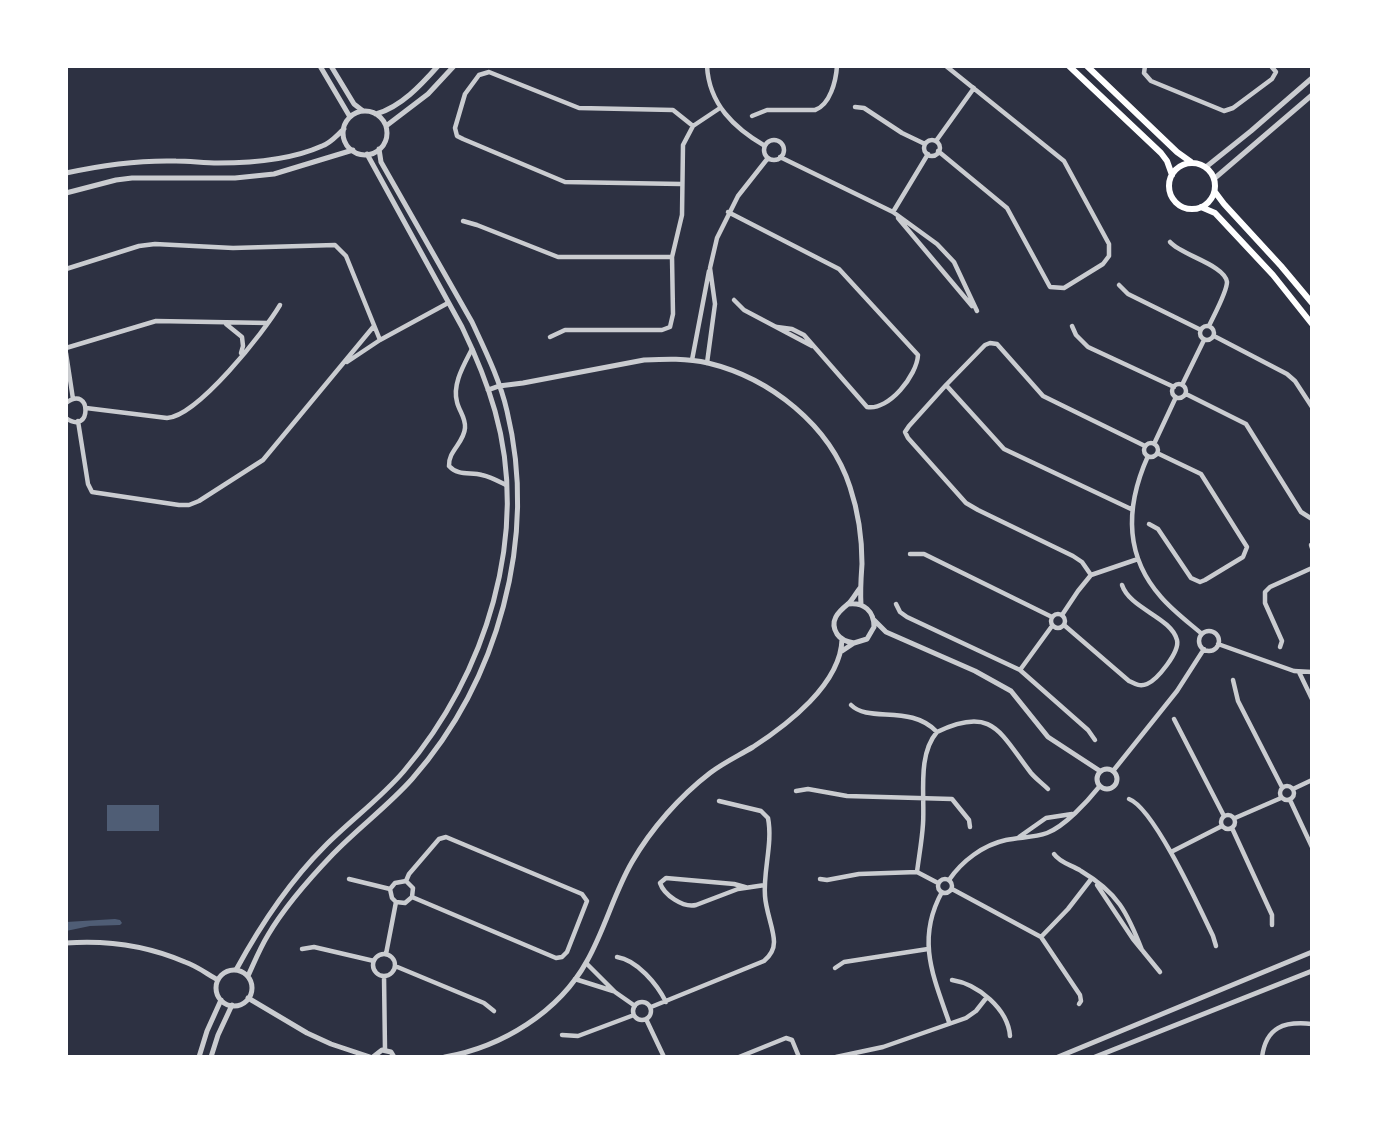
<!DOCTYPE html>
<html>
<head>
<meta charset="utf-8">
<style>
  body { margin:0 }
  #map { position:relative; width:1378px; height:1123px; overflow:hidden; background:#2d3142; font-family:"PT Sans Narrow",sans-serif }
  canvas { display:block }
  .frame { position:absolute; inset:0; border:68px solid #fff; pointer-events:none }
</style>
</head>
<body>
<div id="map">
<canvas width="1378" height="1123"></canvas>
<div class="frame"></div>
</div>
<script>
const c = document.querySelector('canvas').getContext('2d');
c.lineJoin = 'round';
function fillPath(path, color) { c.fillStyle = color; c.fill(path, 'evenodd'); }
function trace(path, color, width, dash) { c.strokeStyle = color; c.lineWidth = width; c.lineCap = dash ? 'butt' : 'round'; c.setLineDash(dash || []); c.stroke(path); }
fillPath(new Path2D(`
  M107,805H159V831H107Z
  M115,919L120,920L122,923L120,925L90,926L66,931V922Z`), '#4f5d75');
trace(new Path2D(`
  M707,66C709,104 734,128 765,146
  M1145,66L1144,73L1151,81L1224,111L1233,108L1272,79L1276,72L1271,66
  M855,107L864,108L902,133L925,144
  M752,116L767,110H815C830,105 836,81 837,66
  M924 148a8 8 0 1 1 16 0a8 8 0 1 1-16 0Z
  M764 150a10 10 0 1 1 20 0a10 10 0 1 1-20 0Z
  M936,141L974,88
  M938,151L1007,208L1050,287L1064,288L1103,264L1109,256V244L1064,161L946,66
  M780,157L893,212L937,244L954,262L977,311
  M681,184L565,182L463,139L457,136L455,128L465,94L479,75L489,72L579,108L673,110L693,126
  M728,212L839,269L918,355C917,375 889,411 867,407L804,335L792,329L777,327
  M893,212L928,154
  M898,218L972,306
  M463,221L477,225L558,257H672
  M1170,242C1181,255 1225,265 1227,282C1227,292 1213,317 1209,326
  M66,269L139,246L155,244L233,248L335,245L346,256L380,340
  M1119,285L1128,294L1201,330
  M734,300L744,310L812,346
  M226,324L242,337L243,346L241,353
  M1072,326L1076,335L1088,347L1174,387
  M1200 333a7 7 0 1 1 14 0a7 7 0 1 1-14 0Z
  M1214,336L1287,374L1295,381L1312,407
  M550,337L565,330H662L670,327L673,314L672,257L682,215L683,145L693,126L720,108
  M66,348L156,321L268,323
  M472,349C464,365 452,384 457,402C459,411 466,418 465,428C464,443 448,451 449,466C458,476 470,472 482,475C491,477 498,481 506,485
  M66,353L73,399
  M692,360L709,271
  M347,362L380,340L448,303
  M707,363L715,304L710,268L717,238L738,196L768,158
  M1172 391a7 7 0 1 1 14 0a7 7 0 1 1-14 0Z
  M946,385L909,426L905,432L908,438L966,503L978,510L1073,556L1082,562L1091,575
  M1182,385L1204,340
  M1186,394L1246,424L1301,512L1312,519
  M66,403C92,383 92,437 66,418
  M86,408L167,418C198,416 264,332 280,305
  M78,421L88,484L92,492L179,505H189L199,501L263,460L374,326
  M1144 450a7 7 0 1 1 14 0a7 7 0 1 1-14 0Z
  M1154,444L1176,397
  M1148,456C1126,505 1123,554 1161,597C1173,611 1188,622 1202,634
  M1131,509L1004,449L946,385L985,345L990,343L997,344L1043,396L1145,446
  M1149,524L1158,529L1191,578L1200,582L1205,580L1243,557L1247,547L1201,474L1157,453
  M1311,545L1312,548
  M910,554H924L1052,617
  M896,604L900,612L907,617L1020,670L1088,730L1095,740
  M1051 621a7 7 0 1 1 14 0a7 7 0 1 1-14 0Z
  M1062,615L1078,591L1091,575L1138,559
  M1064,625L1129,681C1135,684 1140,687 1147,684C1157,680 1180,652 1177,640C1171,617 1130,609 1122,585
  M1199 641a10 10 0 1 1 20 0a10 10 0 1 1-20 0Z
  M1218,644L1294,671L1312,672
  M1280,647L1282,641L1265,603V592L1270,587L1312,568
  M1020,670L1052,626
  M1299,672L1312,699
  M1233,680L1238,701L1282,787
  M851,705C869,723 911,704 937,732
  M1174,719L1224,816
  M937,732C917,755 925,796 923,824C922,840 919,856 917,872L938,883
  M937,732C993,705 1000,733 1031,773C1036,779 1042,783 1048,789
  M1113,771L1177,691L1204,649
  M1280 793a7 7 0 1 1 14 0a7 7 0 1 1-14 0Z
  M1293,789L1312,780
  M796,791L808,789L847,796L952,799L969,820L970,827
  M1129,799C1154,808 1200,909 1213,936L1216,946
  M1290,800L1312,847
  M1221 822a7 7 0 1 1 14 0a7 7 0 1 1-14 0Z
  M1235,818L1281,798
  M1232,828L1272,915V925
  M1019,837L1046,818L1072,814
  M1171,852L1222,826
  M1054,854C1060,863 1072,865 1081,871C1118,893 1127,912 1142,950
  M938 886a7 7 0 1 1 14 0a7 7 0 1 1-14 0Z
  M349,879L390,889
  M820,879L827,880L859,874L917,872
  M949,880C962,861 983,845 1006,840C1019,837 1034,838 1047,833C1065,826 1087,802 1099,787
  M406,881L409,874L439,839L446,837L582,894L587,901L567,952L562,957L556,958L412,897
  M1097,885L1133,939L1160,972
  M745,887L734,884L666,878L660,883C664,895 683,908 696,905L738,889L765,885
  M952,889L1041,937L1080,995L1081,1001L1079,1004
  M942,892C916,939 933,976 949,1022
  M1041,937L1068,909L1092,878
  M302,949L314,947L374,961
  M373 965a11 11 0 1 1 22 0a11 11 0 1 1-22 0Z
  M386,954L396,902L392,898L390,889L395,883L406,881L413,888L412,897L405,903L396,902
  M617,957C637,960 657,984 666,1002
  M586,963L615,992L635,1006
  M395,966L484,1003L494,1011
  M835,968L844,962L928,949
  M384,976L385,1050
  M575,979L613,991
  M952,980C978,984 1008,1009 1010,1036
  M633 1011a9 9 0 1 1 18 0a9 9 0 1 1-18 0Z
  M651,1007L764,961C770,956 774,950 774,942C774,929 766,912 765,896C763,871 773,843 768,818L761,811L719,801
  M646,1019L664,1057
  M562,1035L578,1036L634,1015
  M739,1057L786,1038L792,1040L799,1057
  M836,1057L883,1047L966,1018L976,1011L987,997
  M1262,1057C1266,1027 1284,1021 1312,1024`), '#caccd0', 4.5);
trace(new Path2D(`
  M320,66L350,117
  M331,66L354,104L363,111
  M343 133a22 22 0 1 1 44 0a22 22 0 1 1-44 0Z
  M376,114C401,107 421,85 438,66
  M386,126L428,94L454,66
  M1206,167L1251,131L1312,78
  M66,173C102,165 139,160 176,161C190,161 204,163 218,163C252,163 291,160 322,146C331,143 337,135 344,129
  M1215,178L1312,95
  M66,193L116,180L132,178H235L274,174L353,150
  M488,390L499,386L523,383L644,360C665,359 687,358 708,363C770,378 830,425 850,487C858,511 862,539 862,564C861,578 860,591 861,605
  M874,620L886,632L975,671L1011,691L1048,737L1100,771
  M854,643C847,642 841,640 837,634C829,621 838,612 848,604C852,601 856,593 860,588
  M842,651L854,643L867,639L874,627C874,611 864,602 848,604
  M1097 779a10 10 0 1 1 20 0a10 10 0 1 1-20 0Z
  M66,943C107,940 148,946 185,962C197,966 207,974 218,980
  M236,970C261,924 288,883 325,846C351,820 381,798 404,771C486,675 530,535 495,411C487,383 475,354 462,327L367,154
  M216 988a18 18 0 1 1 36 0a18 18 0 1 1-36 0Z
  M248,976C254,963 260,948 268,935C285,906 310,878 333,854C358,828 388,806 412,779C498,681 538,539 507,411C500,380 485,350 472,322L381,162L379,149
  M248,998L307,1033L331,1044L370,1057
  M199,1057L207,1031L221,1000
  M211,1057L218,1035L232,1005
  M373,1057L382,1050L391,1052L394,1057
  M445,1057C502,1047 559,1012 587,961C605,929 614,893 632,862C651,829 680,796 710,773C723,763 738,756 753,747C787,725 841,684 842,639
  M1058,1057L1312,952
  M1095,1057L1312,971`), '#caccd0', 5);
trace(new Path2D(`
  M1069,66L1161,153L1167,161L1172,175
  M1087,66L1177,152L1191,162
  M1169 186a23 23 0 1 1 46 0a23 23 0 1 1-46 0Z
  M1215,192L1224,204L1281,266L1312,303
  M1201,207L1215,213L1273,275L1312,324`), '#fff', 6);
</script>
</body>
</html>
